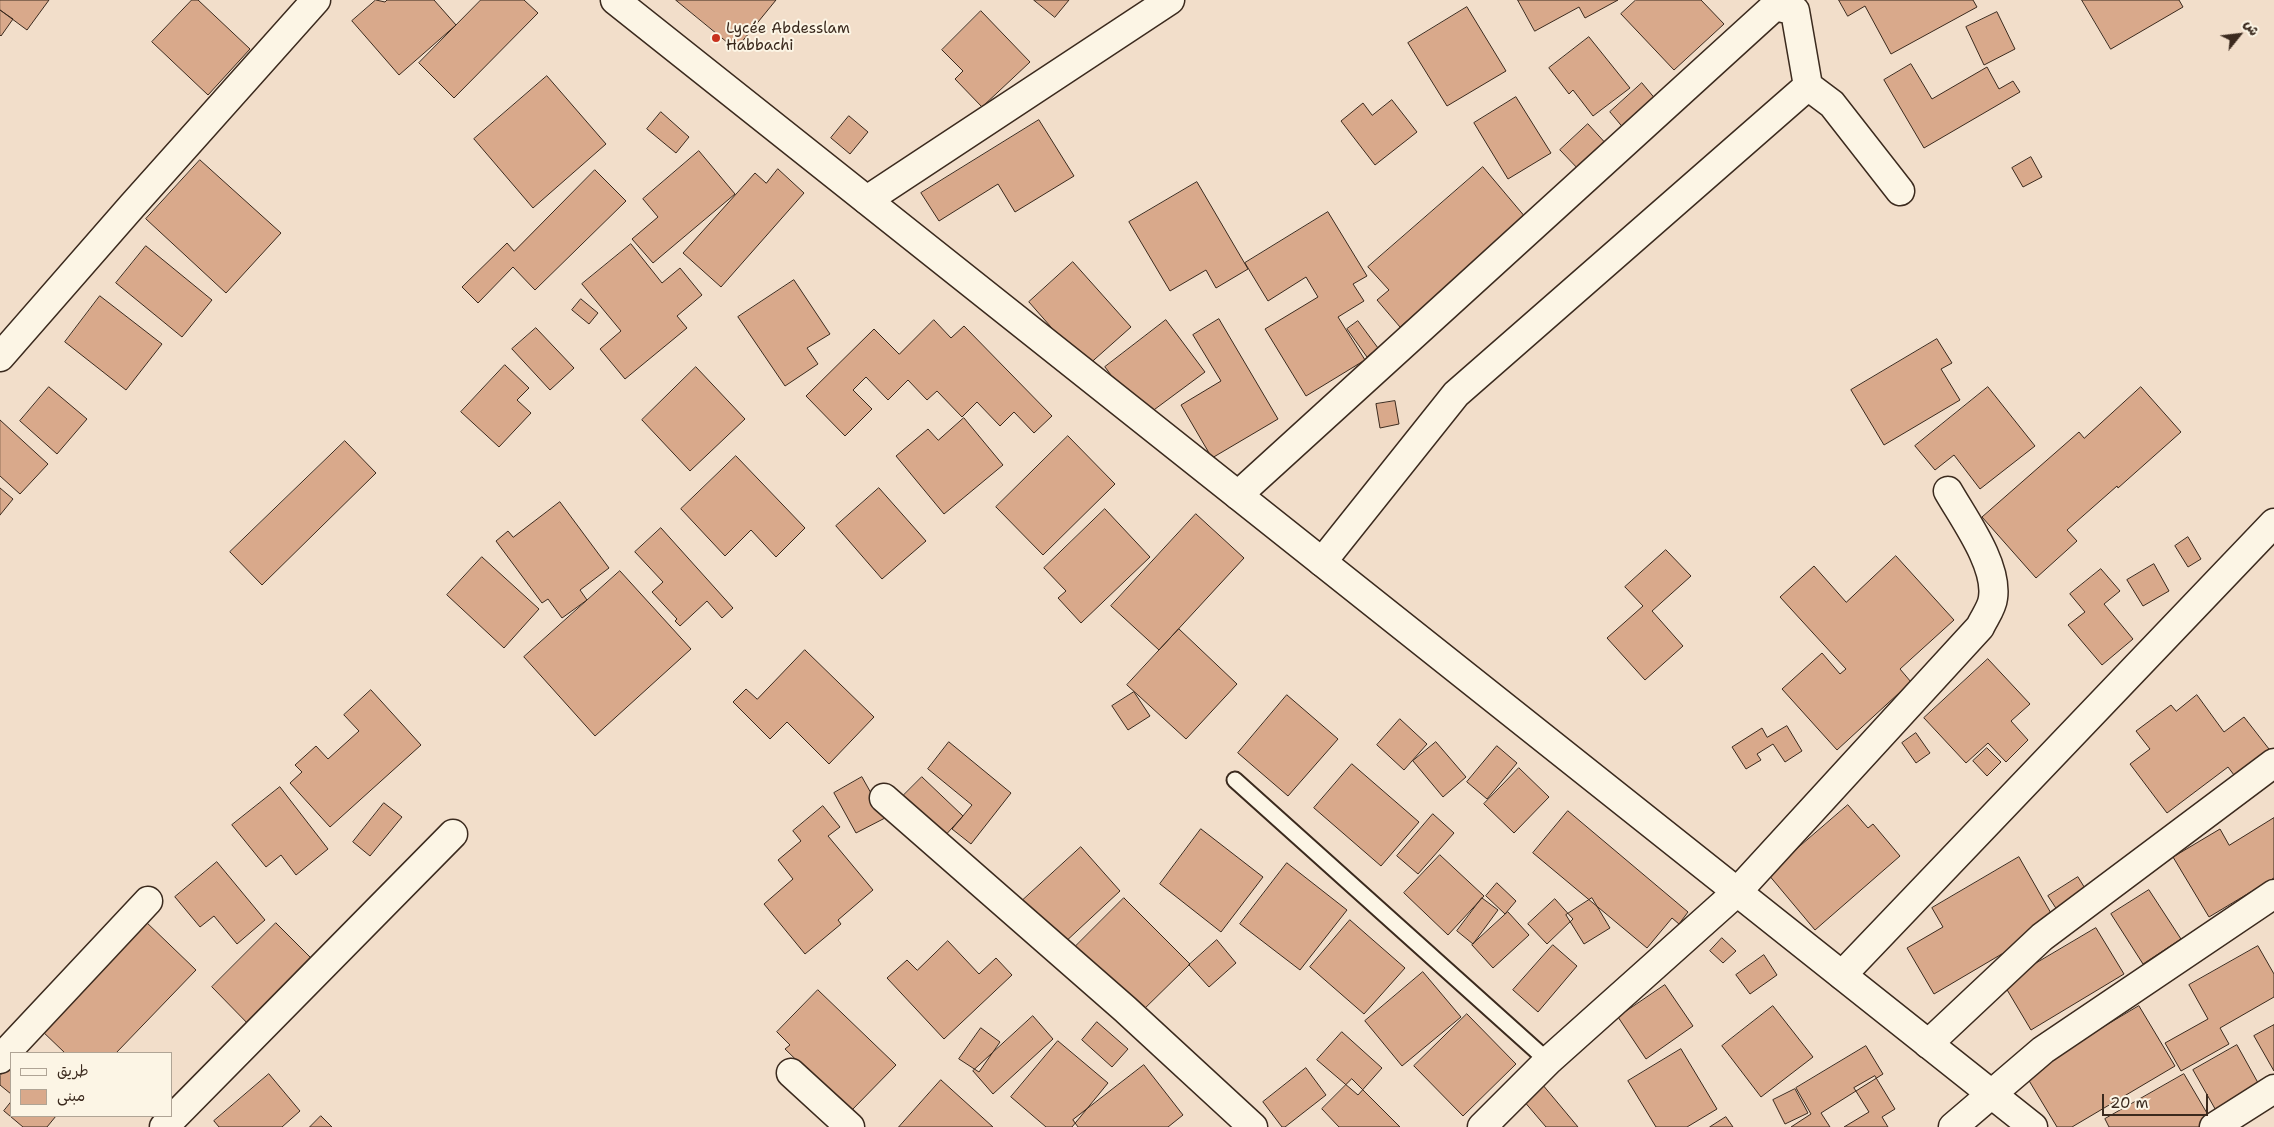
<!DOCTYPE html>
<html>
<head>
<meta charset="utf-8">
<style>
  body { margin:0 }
  #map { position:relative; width:2274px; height:1127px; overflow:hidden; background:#f2deca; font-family:"Shantell Sans","Playpen Sans Arabic",sans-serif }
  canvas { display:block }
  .legend { position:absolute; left:10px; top:1052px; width:162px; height:65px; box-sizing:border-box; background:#fcf5e5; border:1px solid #afa495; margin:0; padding:6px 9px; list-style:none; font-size:15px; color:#3b2a1e }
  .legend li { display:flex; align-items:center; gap:10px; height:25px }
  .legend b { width:25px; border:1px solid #afa495 }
  .north { position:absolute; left:2214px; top:10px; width:50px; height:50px; -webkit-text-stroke:4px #fcf5e5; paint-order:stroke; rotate:61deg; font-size:14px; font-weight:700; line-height:20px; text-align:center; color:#3b2a1e }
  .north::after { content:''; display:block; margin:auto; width:18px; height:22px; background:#3b2a1e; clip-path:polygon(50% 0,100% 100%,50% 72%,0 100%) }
  .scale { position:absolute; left:2102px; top:1094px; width:106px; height:22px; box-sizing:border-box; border:2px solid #3b2a1e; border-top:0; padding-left:6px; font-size:15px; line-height:18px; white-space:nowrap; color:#3b2a1e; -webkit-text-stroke:4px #fcf5e5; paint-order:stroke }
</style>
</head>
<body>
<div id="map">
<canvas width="2274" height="1127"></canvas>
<ul class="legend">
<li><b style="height:6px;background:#fcf5e5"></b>طريق</li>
<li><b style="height:14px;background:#d9a98b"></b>مبنى</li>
</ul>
<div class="north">ش</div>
<div class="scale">20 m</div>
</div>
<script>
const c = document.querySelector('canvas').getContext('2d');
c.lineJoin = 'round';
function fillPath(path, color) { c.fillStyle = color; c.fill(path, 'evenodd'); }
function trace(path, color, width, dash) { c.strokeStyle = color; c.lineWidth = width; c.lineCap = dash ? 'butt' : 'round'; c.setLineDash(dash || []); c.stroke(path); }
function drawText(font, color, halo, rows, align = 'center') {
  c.font = font + ' "Shantell Sans",sans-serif'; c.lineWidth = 4; c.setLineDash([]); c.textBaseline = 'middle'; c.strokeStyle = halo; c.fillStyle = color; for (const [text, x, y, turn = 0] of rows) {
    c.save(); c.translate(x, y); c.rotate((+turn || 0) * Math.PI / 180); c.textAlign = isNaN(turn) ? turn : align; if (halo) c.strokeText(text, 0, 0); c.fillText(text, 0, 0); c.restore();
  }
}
const building = new Path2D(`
  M0,0H49L27,30L0,10Z
  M192,0H198L250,49L208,95L152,42Z
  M376,0L385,2L387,0H434L456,25L399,75L352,21Z
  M481,0H524L538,13L454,98L419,63Z
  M676,0H776L736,49Z
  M1034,0H1069L1055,17Z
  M1518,0H1618L1585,18L1579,7L1535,31Z
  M1636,0H1701L1724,24L1674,70L1621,14Z
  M1839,0H1973L1977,7L1891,54L1865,6L1848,16Z
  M2082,0H2179L2183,7L2111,49Z
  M1467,7L1506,71L1447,106L1408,43Z
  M0,10L13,19L1,36L0,35Z
  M981,11L1030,62L982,107L955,79L963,71L942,50Z
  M1997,12L2015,49L1984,65L1966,27Z
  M1589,37L1630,88L1593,116L1573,90L1569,94L1549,68Z
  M1911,64L1932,99L1987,67L1999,89L2013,81L2020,92L1924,148L1884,80Z
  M547,76L606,144L533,208L474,139Z
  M1642,83L1657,101L1625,130L1610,112Z
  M1516,97L1551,153L1508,179L1474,123Z
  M1392,100L1417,132L1375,165L1341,121L1363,103L1372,115Z
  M661,112L689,137L676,153L647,129Z
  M849,116L868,132L850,154L831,138Z
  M1039,120L1074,176L1015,212L998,184L939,221L921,193Z
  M1588,124L1609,147L1581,172L1560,150Z
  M699,151L735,194L653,263L632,239L658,217L643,199Z
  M2031,157L2042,177L2023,187L2012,168Z
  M200,160L281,233L226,293L146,219Z
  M1483,167L1526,218L1400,327L1377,300L1389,290L1368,267Z
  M778,169L804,193L721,287L683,253L755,173L766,183Z
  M595,170L626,201L535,290L513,267L478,303L462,287L507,243L514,251Z
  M1197,182L1248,269L1216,288L1206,270L1170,291L1129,222Z
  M1328,212L1367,276L1353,284L1364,301L1338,317L1365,360L1306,396L1265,329L1318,297L1306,277L1268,301L1245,263Z
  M631,244L662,283L680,268L702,295L677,316L687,328L625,379L600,349L621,331L582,284Z
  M146,246L212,300L182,337L116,283Z
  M1073,262L1131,327L1086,367L1029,302Z
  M794,280L830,334L807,348L818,364L785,386L738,317Z
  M100,296L162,344L126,390L65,342Z
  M581,299L598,313L589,324L572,310Z
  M1219,319L1278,419L1212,458L1181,405L1221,381L1193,335Z
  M934,320L951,338L964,326L1052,416L1034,433L1014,412L1000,426L977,402L962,417L937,391L927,400L908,380L888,400L866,377L853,390L872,409L845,436L806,396L874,329L899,354Z
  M1166,320L1205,372L1143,418L1105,367Z
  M1358,321L1378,348L1367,357L1347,329Z
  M536,328L574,368L550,390L512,349Z
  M1937,339L1952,363L1941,369L1960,400L1884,445L1851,390Z
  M505,365L529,388L517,400L531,413L499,447L461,412Z
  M696,367L745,419L690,471L642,420Z
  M49,387L87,419L57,454L20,421Z
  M1988,387L2035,446L1980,489L1954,455L1935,470L1915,446Z
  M2141,387L2181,432L2118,488L2117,486L2067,530L2077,541L2036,578L1982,517L2079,432L2084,438Z
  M1395,401L1399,424L1380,428L1376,404Z
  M964,418L1003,465L944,514L896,456L928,429L938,440Z
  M0,420L48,464L20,494L0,476Z
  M1068,436L1115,484L1043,555L996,507Z
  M345,441L376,473L262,585L230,552Z
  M736,456L805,528L776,557L751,530L725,556L681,509Z
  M0,488L13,499L0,515Z
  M879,488L926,541L882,579L836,526Z
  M560,502L609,568L580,590L587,600L562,618L548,599L542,603L496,541L508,531L513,537Z
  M1105,509L1150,557L1081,623L1058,598L1066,591L1044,568Z
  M1196,514L1244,558L1159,650L1111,606Z
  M661,528L733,608L722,618L707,601L680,626L675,621L677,619L652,592L663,582L635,552Z
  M2188,537L2201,559L2188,567L2175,546Z
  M1666,550L1691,576L1652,611L1683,646L1645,680L1607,638L1643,606L1625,587Z
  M1896,556L1954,620L1900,669L1911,682L1837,750L1782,689L1822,653L1840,674L1846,669L1780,597L1814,566L1846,602Z
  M482,557L539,609L504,648L447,595Z
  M2154,564L2169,591L2143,606L2127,580Z
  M2101,569L2120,591L2104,604L2133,639L2102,665L2068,625L2085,612L2070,594Z
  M620,571L691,649L595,736L524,657Z
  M1179,629L1237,684L1186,739L1127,685Z
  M805,650L874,717L829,764L787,722L770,739L733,702L746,689L757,699Z
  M1988,659L2030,704L2011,721L2028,740L2006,762L1988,743L1966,763L1924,718Z
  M371,690L421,745L330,827L290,783L302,772L295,765L316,746L328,759L359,731L344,715Z
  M1134,692L1150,716L1128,730L1112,706Z
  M1287,695L1338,739L1288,796L1238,753Z
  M2197,695L2224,732L2244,717L2269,749L2234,775L2228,767L2167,813L2130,764L2150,749L2136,731L2171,705L2176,711Z
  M1400,719L1427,744L1404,770L1377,745Z
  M1787,726L1802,751L1785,762L1773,744L1757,754L1761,760L1746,769L1732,747L1762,728L1767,737Z
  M1916,733L1930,753L1916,763L1902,743Z
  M949,742L1011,793L971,844L952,829L972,805L928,769Z
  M1436,742L1466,777L1443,797L1413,761Z
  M1497,746L1517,763L1487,799L1467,782Z
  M1987,748L2001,762L1987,776L1973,761Z
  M1352,764L1419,822L1381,866L1314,808Z
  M1519,768L1549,797L1514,833L1484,804Z
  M862,777L885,818L856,833L834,793Z
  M922,777L963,816L942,839L900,799Z
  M280,787L328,849L296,875L281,855L266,867L232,825Z
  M384,803L402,817L370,856L353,842Z
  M1848,805L1868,828L1873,824L1900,856L1815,930L1768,874Z
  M823,806L840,827L828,836L873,890L838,920L841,924L805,954L764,904L793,879L778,860L801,841L793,831Z
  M1568,811L1688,912L1679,924L1672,918L1647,948L1533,853Z
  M1433,814L1454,833L1418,874L1397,856Z
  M2274,818V878L2209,917L2173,857L2220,829L2229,845Z
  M1201,829L1263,877L1221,932L1160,884Z
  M1081,847L1120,891L1063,944L1023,900Z
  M1440,855L1484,896L1448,935L1404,893Z
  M2019,857L2056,922L1934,994L1907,948L1943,927L1932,908Z
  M217,862L265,920L237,944L214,916L200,927L175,897Z
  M1287,863L1347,910L1300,970L1240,924Z
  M2078,877L2091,898L2061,916L2048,896Z
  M1497,883L1516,901L1505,914L1486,896Z
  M2149,890L2181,939L2143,964L2111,914Z
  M1124,898L1190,964L1138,1015L1073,949Z
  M1482,898L1498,910L1473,944L1457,931Z
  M1592,898L1610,928L1584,944L1566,915Z
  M1555,899L1573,919L1547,944L1528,924Z
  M1508,912L1529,935L1493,968L1472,945Z
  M144,920L196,970L116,1053H65L40,1029Z
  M1350,920L1405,968L1364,1014L1310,967Z
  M276,923L320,967L255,1031L212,987Z
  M2096,928L2124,974L2031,1030L2003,983Z
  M1722,938L1736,951L1723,963L1710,951Z
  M1217,940L1236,963L1209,987L1189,965Z
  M948,941L979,974L996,958L1012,975L944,1039L887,978L907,960L917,970Z
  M1553,945L1577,966L1538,1012L1513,990Z
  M2258,946L2274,974V997L2220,1028L2229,1044L2181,1071L2165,1043L2208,1019L2189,985Z
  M1764,955L1777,975L1750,994L1736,975Z
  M1423,972L1461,1017L1402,1066L1365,1021Z
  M1665,985L1693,1026L1646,1059L1618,1017Z
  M818,990L896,1065L850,1112L785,1049L790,1045L777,1032Z
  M1773,1006L1813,1057L1761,1097L1722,1046Z
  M2139,1006L2175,1066L2072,1127H2057L2025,1074Z
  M1467,1014L1516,1064L1463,1116L1414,1066Z
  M1033,1016L1053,1039L993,1094L973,1071Z
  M1097,1022L1128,1049L1112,1067L1082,1040Z
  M2274,1025V1071L2254,1036Z
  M981,1028L1000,1042L979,1072L959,1059Z
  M1342,1032L1382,1068L1358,1095L1317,1060Z
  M1058,1041L1108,1083L1072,1127H1046L1011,1097Z
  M2237,1045L2262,1090L2218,1114L2193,1070Z
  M1866,1046L1883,1074L1821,1113L1830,1127H1791L1811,1114L1796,1088Z
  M1681,1049L1717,1109L1687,1127H1656L1628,1081Z
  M11,1062V1094L0,1085V1076Z
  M1144,1065L1183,1115L1168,1127H1078L1073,1120Z
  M1306,1068L1326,1095L1285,1127H1282L1263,1102Z
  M269,1074L300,1111L282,1127H219L214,1121Z
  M2184,1074L2211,1120L2199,1127H2109L2105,1119Z
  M1875,1076L1895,1109L1882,1117L1888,1127H1844L1869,1112L1854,1088Z
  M1352,1079L1400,1127H1339L1322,1109Z
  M941,1080L993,1127H899Z
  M1542,1084L1578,1127H1546L1523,1100Z
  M1795,1089L1808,1113L1785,1124L1773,1100Z
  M11,1102V1116H56L47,1127H23L4,1111Z
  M321,1116L332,1127H310Z
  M1726,1117L1733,1127H1710Z`);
fillPath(building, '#d9a98b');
trace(building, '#3b2a1e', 1);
const service = new Path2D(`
  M1235,780L1548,1061`);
const minor = new Path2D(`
  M867,200L1170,0
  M0,357L132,206L316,0
  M1238,495L1775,6L1795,11L1808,86L1832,104L1900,191
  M1322,562L1456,394L1808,86
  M884,798L1125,1009L1253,1127
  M1842,975L2274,523
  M1928,1044L2042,937L2274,763
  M0,1059L148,901
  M791,1073L850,1127
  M164,1127L453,834
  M1482,1127L1548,1061L1737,892L1980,627C1984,618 1992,608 1993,598C1998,565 1964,519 1948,491
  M1953,1127L2043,1050L2274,894
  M2214,1127L2274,1089`);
const tertiary = new Path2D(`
  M615,0L2033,1127`);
trace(service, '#3b2a1e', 19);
trace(minor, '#3b2a1e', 31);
trace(tertiary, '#3b2a1e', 31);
trace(service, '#fcf5e5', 15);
trace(minor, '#fcf5e5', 28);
trace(tertiary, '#fcf5e5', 28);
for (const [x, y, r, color] of [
  [716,38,5,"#c8321e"]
]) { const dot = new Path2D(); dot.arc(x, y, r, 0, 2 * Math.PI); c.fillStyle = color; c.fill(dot); trace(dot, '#fcf5e5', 2); }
drawText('15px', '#3b2a1e', '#fcf5e5', [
  ["Lycée Abdesslam",726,29],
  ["Habbachi",726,46]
], 'left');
</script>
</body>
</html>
